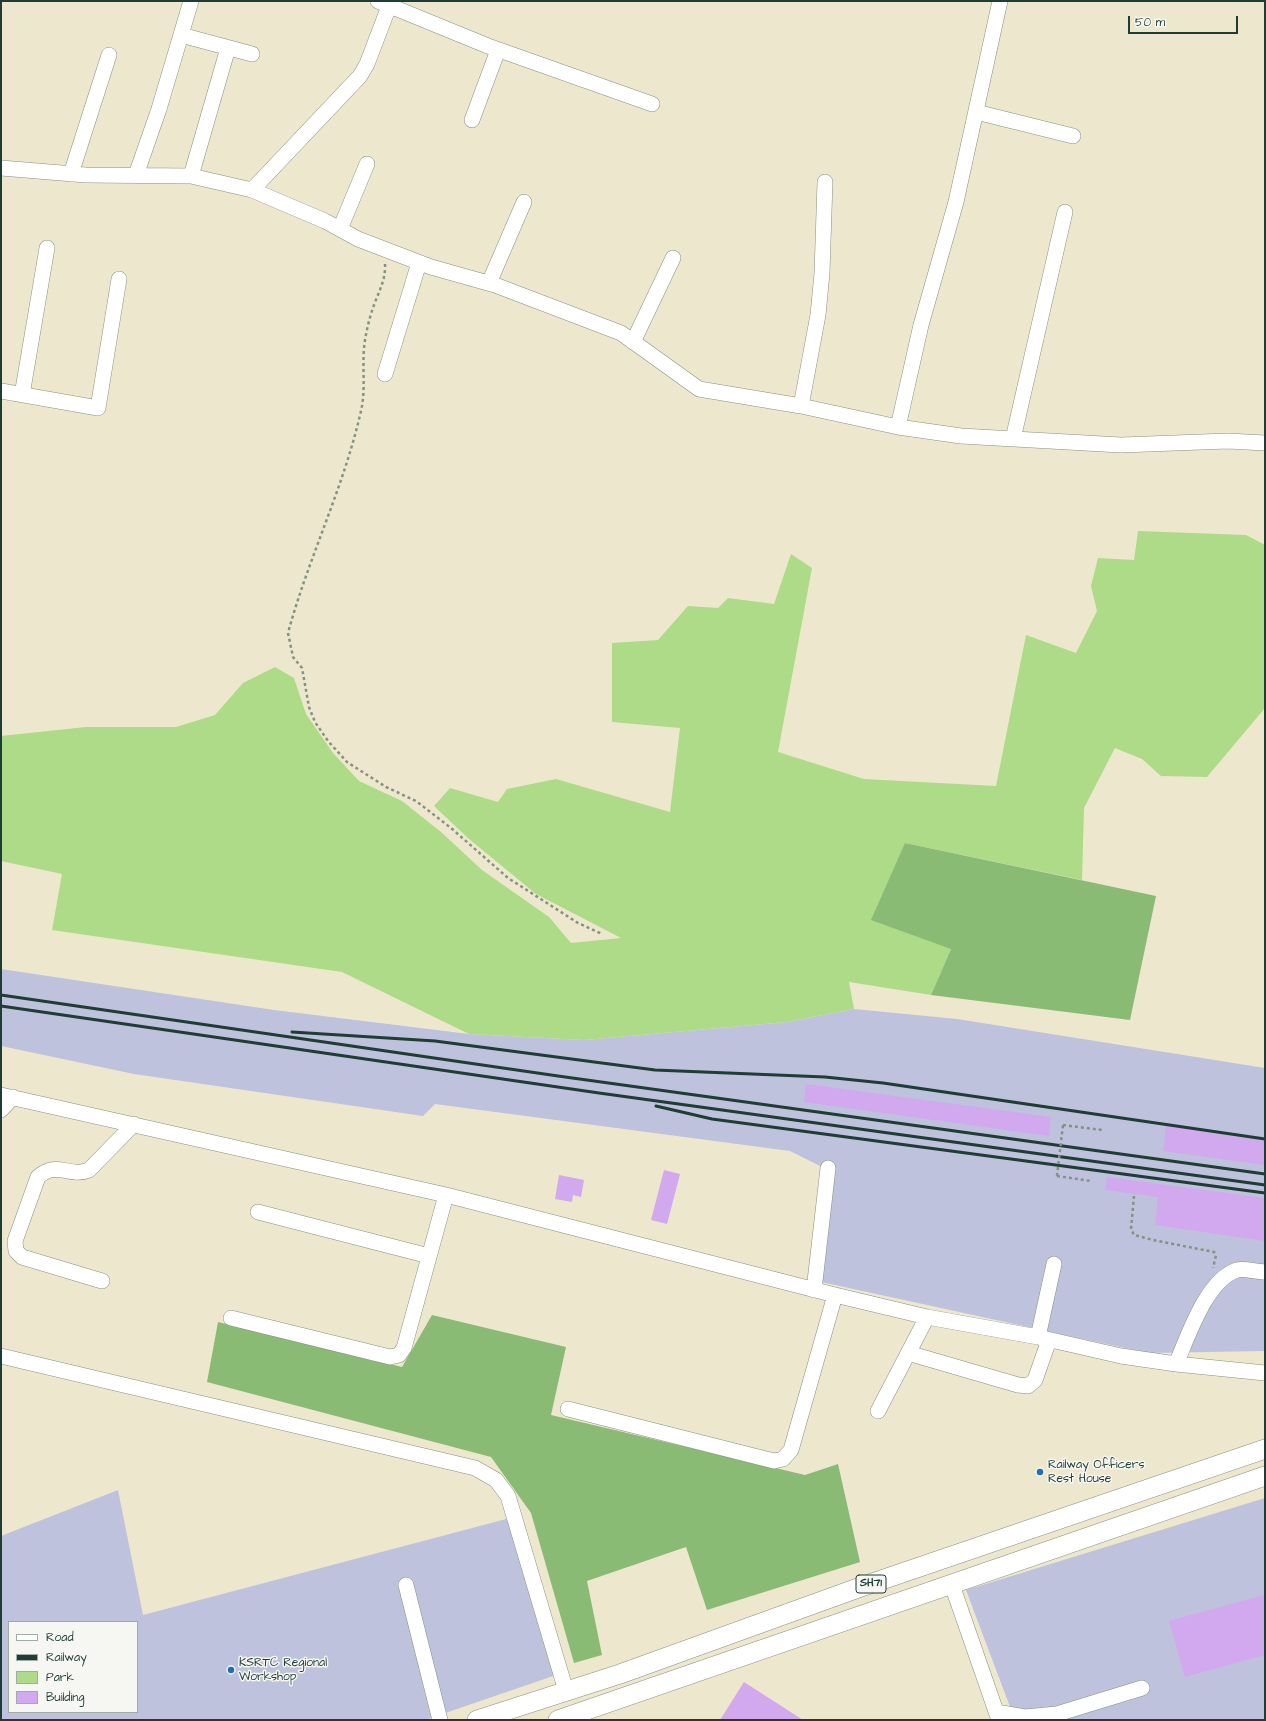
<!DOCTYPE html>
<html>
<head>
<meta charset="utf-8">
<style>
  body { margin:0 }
  #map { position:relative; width:1266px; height:1721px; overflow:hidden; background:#ede7ce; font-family:"Architects Daughter",sans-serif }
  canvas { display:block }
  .frame { position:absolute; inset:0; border:2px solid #1f3d34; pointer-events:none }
  .legend { position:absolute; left:8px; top:1621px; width:130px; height:92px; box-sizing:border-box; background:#f6f6f2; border:1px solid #a0aca6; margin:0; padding:5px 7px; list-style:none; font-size:12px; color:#1f3d34 }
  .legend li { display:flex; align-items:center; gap:8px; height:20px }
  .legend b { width:20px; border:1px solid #a0aca6 }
  .scale { position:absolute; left:1128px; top:16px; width:110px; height:18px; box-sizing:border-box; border:2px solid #1f3d34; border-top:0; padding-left:5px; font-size:12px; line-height:14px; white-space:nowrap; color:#1f3d34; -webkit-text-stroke:3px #f6f6f2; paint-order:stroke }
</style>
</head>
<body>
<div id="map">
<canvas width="1266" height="1721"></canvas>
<div class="frame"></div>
<ul class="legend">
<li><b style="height:5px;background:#fff"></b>Road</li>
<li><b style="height:5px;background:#1f3d34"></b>Railway</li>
<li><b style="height:11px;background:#aedb87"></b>Park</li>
<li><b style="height:11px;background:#d2a8ee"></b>Building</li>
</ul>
<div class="scale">50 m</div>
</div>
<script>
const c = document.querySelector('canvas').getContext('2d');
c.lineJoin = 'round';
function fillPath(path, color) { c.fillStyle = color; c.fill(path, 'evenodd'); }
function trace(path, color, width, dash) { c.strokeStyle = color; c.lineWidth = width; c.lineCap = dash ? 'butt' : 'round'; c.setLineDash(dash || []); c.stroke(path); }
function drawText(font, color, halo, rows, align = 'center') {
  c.font = font + ' "Architects Daughter",sans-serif'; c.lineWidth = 3; c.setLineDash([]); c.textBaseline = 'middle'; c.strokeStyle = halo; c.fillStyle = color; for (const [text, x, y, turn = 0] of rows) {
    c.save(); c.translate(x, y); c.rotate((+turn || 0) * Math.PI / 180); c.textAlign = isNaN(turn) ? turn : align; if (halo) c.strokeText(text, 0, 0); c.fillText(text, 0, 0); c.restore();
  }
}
fillPath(new Path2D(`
  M1,969L274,1010L469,1034L584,1040L787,1022L854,1009L957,1019L1265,1068V1351L1148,1353L812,1280L826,1169L790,1151L435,1104L423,1116L134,1074L1,1046Z
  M118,1490L143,1615L510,1518L559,1674L425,1720H1V1536ZM9,1622H137V1712H9Z
  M1265,1498V1720H1015L966,1590Z`), '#bfc2dd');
fillPath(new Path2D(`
  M1138,531L1246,535L1265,545V708L1207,777L1161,776L1142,759L1115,748L1084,808L1082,880L905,843L951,949L931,995L849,982L854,1009L787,1022L584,1040L469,1034L342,972L52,930L62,874L1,861V736L86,727H176L215,715L243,683L275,667L294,678L306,714L333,753L359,781L402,801L441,832L482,870L549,917L571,943L621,938L536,894L469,839L434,806L450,788L498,802L507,789L556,779L670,812L680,728L612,722V643L658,640L688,606L718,608L728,598L774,604L791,554L812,568L778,752L864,779L996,786L1026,635L1076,653L1097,611L1091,586L1098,558L1134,560Z`), '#aedb87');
fillPath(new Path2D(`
  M905,843L1156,896L1130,1020L931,995L951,949L871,920Z
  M432,1315L566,1347L551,1415L805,1475L838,1464L860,1562L707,1610L686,1547L587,1581L602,1655L574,1663L531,1513L491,1457L207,1382L218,1322L402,1367Z`), '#8abb74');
fillPath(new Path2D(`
  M806,1084L1051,1117L1049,1136L804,1102Z
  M1166,1126L1265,1141V1165L1163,1151Z
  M664,1170L680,1174L667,1224L651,1220Z
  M559,1175L584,1180L581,1197L573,1195L572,1202L555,1199Z
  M1107,1177L1265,1198V1241L1155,1225L1158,1197L1105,1190Z
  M1265,1595V1655L1185,1677L1169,1621Z
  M744,1682L803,1720H720Z`), '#d2a8ee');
const minor = new Path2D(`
  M378,1L488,46L652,104
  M181,35L252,54
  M976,112L1073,136
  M472,120L498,50
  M1,168L86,175L191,176L252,190L325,221L358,239L431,267L495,285L621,333L699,389L801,406L898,427L961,436L1121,445L1228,441L1265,443
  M71,174L109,55
  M136,175L159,109L191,1
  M191,176L228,48
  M252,190L360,76L367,64L391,1
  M340,229L367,164
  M489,283L524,202
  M633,342L673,258
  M385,374L419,263
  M1,391L98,408L119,279
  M22,395L47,248
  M801,406L818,315L822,273L825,182
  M898,427L921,325L956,202L1000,1
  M1013,439L1065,212
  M1,1095L446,1195L835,1295L927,1317L1038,1337L1121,1356L1176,1364L1265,1373
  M1,1110L13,1097
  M258,1212L429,1256
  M102,1281L22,1257L16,1251L15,1241L38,1177C57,1160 69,1178 89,1170L134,1124
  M814,1290L828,1168
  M231,1318L390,1357L399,1355L404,1348L446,1195
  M1038,1337L1054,1264
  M908,1353L1018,1385L1028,1386L1035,1380L1049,1340
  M1,1356L475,1468L496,1480L508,1496L566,1691
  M1176,1364C1188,1337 1206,1280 1237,1270C1244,1268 1257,1272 1265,1272
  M568,1409L774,1461L783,1459L791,1450L835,1295
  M878,1411L927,1317
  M406,1585L440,1720
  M952,1585L999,1720
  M996,1712L1025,1717L1057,1714L1142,1688`);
const major = new Path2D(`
  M477,1720L620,1674L858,1588L1265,1449
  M558,1720L1265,1476`);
trace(minor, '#869281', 16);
trace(major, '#869281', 20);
trace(new Path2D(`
  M385,264C386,279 379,291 374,305C370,316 367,328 365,340C361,365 367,390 360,415C343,489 308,559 288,633L293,657L302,668L309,707L315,722L328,741L347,762L386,787L416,801L451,828L508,878L578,923L602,934
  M1063,1125L1102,1130
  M1057,1176L1091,1181
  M1134,1196L1131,1229L1134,1235L1153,1240L1214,1252L1216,1255L1213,1268`), '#869281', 2.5, [3, 3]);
trace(minor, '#fff', 15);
trace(major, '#fff', 19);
trace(new Path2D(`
  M1,995L558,1076L1265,1174
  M1,1006L599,1093L1265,1185
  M292,1032L435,1041L655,1070L825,1077L883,1083L1265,1139
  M656,1106L712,1119L1265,1193`), '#1f3d34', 3);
trace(new Path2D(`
  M1057,1176L1063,1125`), '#869281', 2.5, [3, 3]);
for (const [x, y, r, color] of [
  [1040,1472,4,"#1f6fb2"],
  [231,1670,4,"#1f6fb2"]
]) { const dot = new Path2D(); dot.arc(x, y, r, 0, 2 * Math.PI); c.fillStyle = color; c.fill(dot); trace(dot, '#f6f6f2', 1.5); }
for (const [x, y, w] of [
  [871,1584,30]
]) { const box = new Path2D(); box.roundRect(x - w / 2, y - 9, w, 18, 3); c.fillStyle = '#f6f6f2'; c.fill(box); trace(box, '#1f3d34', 1); }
drawText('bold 11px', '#1f3d34', null, [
  ["SH71",871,1584]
]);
drawText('12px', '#1f3d34', '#f6f6f2', [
  ["Railway Officers",1048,1465],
  ["Rest House",1048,1479],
  ["KSRTC Regional",239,1663],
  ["Workshop",239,1677]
], 'left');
</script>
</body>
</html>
